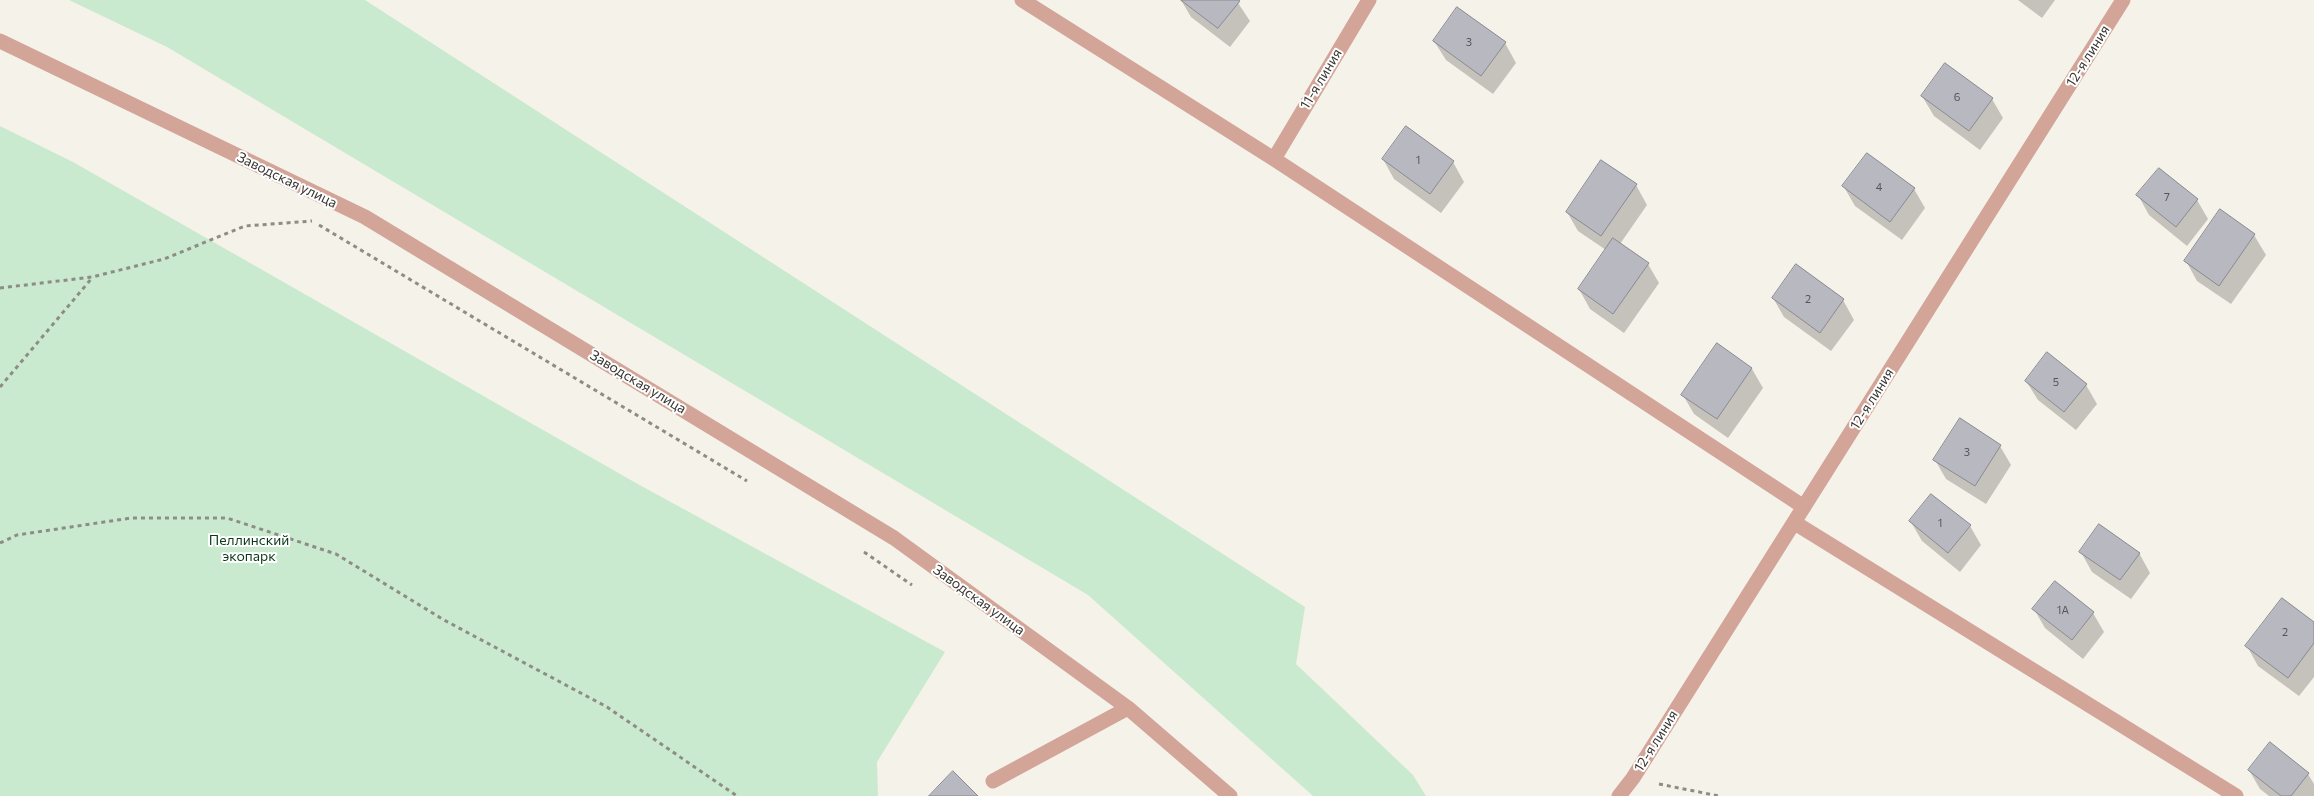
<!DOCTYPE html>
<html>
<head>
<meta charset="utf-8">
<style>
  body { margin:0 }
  canvas { display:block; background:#f5f2e9 }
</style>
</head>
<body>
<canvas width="2314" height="796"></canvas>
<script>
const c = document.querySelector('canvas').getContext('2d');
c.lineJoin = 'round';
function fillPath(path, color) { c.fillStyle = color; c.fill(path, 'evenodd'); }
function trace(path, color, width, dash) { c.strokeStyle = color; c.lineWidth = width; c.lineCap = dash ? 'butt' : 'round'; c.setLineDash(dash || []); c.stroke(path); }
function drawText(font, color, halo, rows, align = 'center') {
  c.font = font + ' Commissioner,sans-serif'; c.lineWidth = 4; c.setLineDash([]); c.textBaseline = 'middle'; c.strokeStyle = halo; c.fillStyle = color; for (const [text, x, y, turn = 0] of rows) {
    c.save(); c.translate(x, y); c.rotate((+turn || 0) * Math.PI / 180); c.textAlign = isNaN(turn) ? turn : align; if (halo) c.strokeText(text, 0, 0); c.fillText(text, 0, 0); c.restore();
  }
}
fillPath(new Path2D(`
  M69,0H365L1305,607L1296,664L1413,775L1426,796H1313L1088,595L167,47Z
  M0,126L73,162L636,483L945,652L877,762L878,796H0Z`), '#caeacf');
fillPath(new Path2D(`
  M1181,0H1236L1250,21L1230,47L1191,17Z
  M2018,0H2055L2042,18Z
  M1434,41L1505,43L1516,63L1493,94L1446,60Z
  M1922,96L1992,99L2003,118L1980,150L1934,116Z
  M1406,128L1453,162L1464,182L1441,213L1394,179L1383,159Z
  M1636,185L1647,205L1620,244L1648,264L1659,283L1624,333L1590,309L1579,289L1606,250L1578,231L1567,212Z
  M1844,187L1914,189L1925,208L1902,240L1855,206Z
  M2138,195L2197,200L2208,219L2187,246L2149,215Z
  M2220,211L2254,235L2266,255L2231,304L2197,281L2186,261Z
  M1796,266L1843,300L1854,320L1831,351L1784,317L1773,298Z
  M1752,369L1763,388L1728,438L1694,414L1683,395Z
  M2026,381L2086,385L2097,404L2076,430L2038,400Z
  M2000,446L2011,465L1986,504L1946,479L1935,460Z
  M1911,522L1970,526L1981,545L1960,572L1922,541Z
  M2081,552L2139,553L2150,573L2131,599L2092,572Z
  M2034,609L2093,613L2104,632L2083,659L2045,628Z
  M2314,623V677L2299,696L2258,666L2247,646Z
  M2249,770L2308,774L2314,784V796H2269L2260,789Z`), '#0003');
const building = new Path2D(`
  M1181,0H1238L1240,1L1218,28Z
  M1457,7L1506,42L1481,76L1433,41Z
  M1945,63L1993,98L1969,131L1921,96Z
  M1406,126L1454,161L1430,194L1382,159Z
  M1867,153L1915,188L1890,222L1842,186Z
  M1601,160L1637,184L1601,236L1566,212Z
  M2159,168L2198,199L2176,227L2136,195Z
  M2220,209L2255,234L2219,286L2184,261Z
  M1613,238L1649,263L1613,314L1578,289Z
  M1796,264L1844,299L1820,333L1772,298Z
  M1717,343L1752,368L1717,419L1681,395Z
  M2047,352L2087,384L2064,412L2025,381Z
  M1960,418L2001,445L1975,486L1933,460Z
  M1931,494L1971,525L1948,553L1909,521Z
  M2099,524L2140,553L2120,580L2079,552Z
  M2055,581L2094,612L2072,640L2032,609Z
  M2282,598L2314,622V643L2288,678L2245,646Z
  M2270,742L2309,773L2291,796H2281L2248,770Z
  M953,771L978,796H929Z`);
fillPath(building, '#b8b8c1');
trace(building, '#898991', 1);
trace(new Path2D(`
  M319,225L747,481
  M0,288L92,277L164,259L245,226L312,221
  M0,387L92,278
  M0,543L17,535L131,518H227L336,554L444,620L607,707L737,796
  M864,552L912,585
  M1659,784L1719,796`), '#8e8c86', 3, [4, 4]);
trace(new Path2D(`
  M1022,0L1274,159L1804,507
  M0,41L365,217L894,538L1128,708L1230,796
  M1274,159L1369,0
  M1795,523L2236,796
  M993,781L1128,708
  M1619,796L1633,778L2123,0`), '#d2a598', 15);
drawText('11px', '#575656', null, [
  ["3",1469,42],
  ["6",1957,97],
  ["1",1418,160],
  ["4",1879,187],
  ["7",2167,197],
  ["2",1808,299],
  ["5",2056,382],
  ["3",1967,452],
  ["1",1940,523],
  ["1А",2063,610],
  ["2",2285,632]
]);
drawText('14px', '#373632', '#fff', [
  ["12-я линия",2088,56,-58],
  ["11-я линия",1321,79,-59],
  ["Заводская улица",287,180,26],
  ["Заводская улица",638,382,31],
  ["12-я линия",1872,399,-58],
  ["Заводская улица",979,600,36],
  ["12-я линия",1656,741,-58]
]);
drawText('14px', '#0a3a19', '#fff', [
  ["Пеллинский",249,540],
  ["экопарк",249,556]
]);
</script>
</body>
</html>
